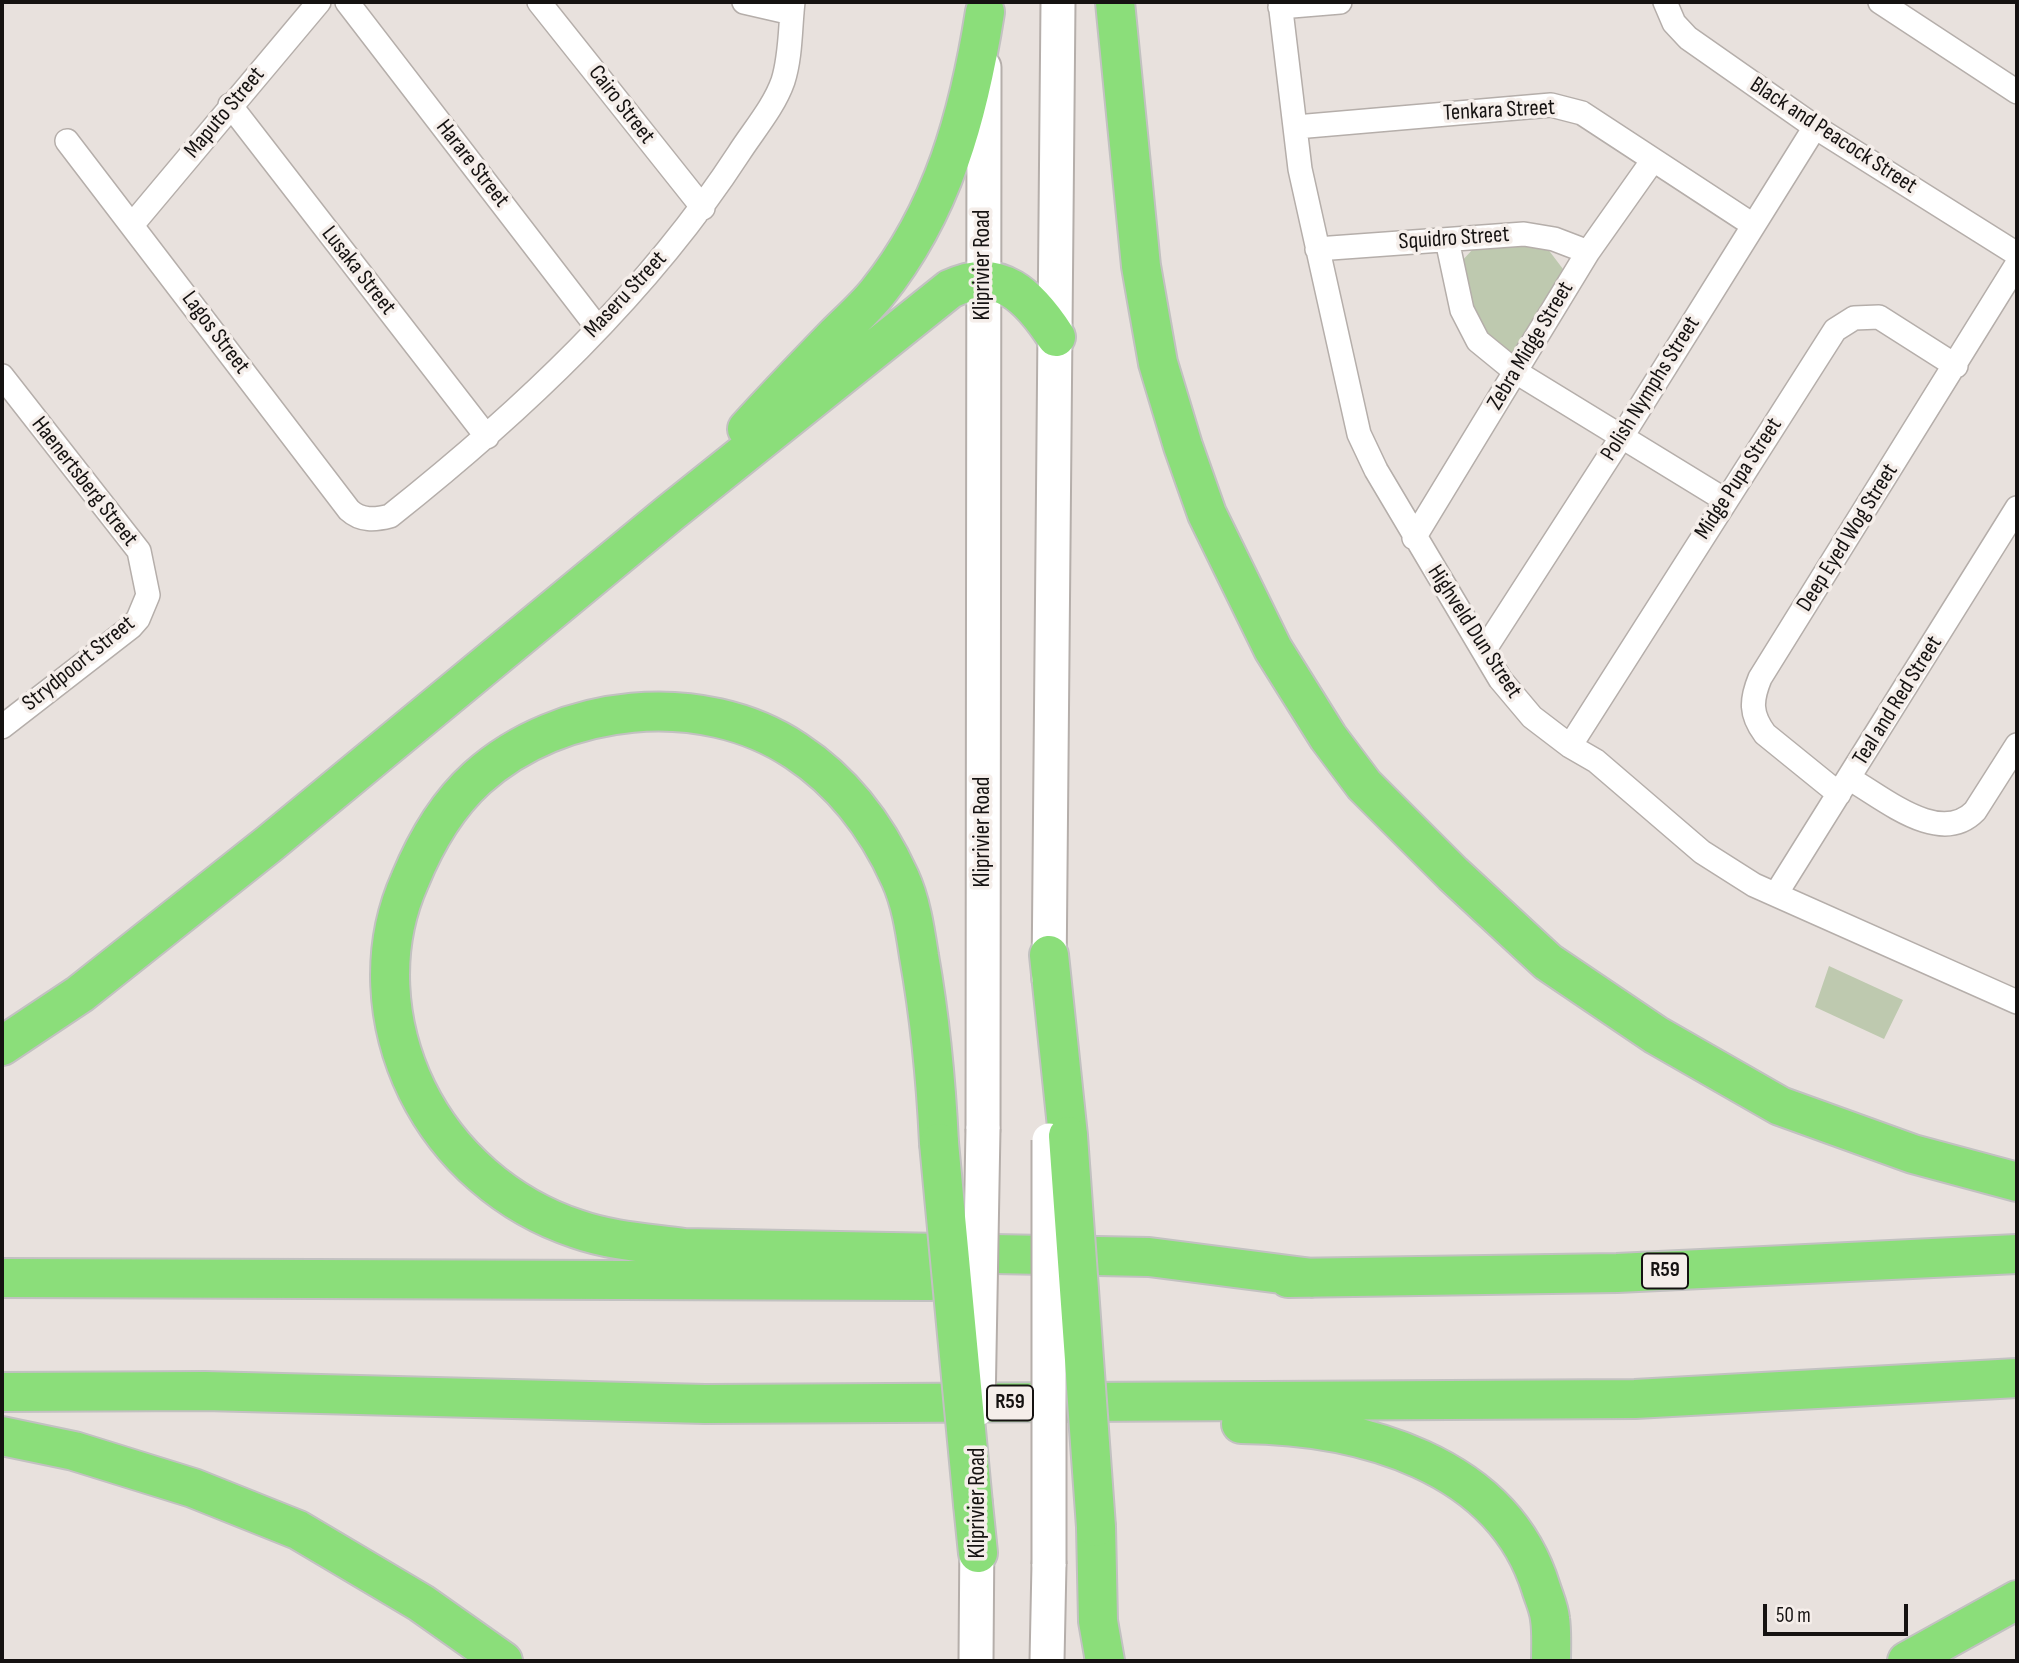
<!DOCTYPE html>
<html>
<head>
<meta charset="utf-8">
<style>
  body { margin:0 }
  #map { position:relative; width:2019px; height:1663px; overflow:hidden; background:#e8e1dd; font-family:"Sofia Sans Condensed",sans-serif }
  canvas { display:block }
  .frame { position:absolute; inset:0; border:4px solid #151211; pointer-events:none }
  .scale { position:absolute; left:1763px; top:1604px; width:145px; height:32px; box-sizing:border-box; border:4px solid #151211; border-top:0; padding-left:9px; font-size:21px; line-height:24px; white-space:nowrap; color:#151211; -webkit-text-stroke:5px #f5eeea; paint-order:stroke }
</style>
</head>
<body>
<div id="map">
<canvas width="2019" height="1663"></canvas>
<div class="frame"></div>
<div class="scale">50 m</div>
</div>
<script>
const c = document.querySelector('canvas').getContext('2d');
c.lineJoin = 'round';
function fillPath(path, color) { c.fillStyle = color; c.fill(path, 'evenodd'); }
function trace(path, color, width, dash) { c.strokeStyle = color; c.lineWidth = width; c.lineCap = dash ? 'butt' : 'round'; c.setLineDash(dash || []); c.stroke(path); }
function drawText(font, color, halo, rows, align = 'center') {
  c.font = font + ' "Sofia Sans Condensed",sans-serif'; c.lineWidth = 7; c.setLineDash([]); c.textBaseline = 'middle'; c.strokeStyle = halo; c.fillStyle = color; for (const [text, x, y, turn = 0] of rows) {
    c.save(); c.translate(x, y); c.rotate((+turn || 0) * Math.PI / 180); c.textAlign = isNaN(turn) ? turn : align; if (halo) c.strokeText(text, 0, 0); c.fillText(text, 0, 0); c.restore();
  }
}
fillPath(new Path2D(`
  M1516,244L1547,248L1563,269V277L1522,347L1513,352L1503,353L1477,329L1460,263L1473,249Z
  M1829,966L1903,1000L1884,1039L1815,1007Z`), '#bec9af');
const street = new Path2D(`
  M347,2L597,327
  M539,2L703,208
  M744,2L792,13
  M1280,2L1300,169L1359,434L1376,470L1500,679L1532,717L1570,746L1596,761L1702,852L1754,885L2017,1002
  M1665,2L1674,23L1688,38L1815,127L2017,254
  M1880,2L2017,92
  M1280,7L1340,2
  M230,105L487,437
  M1296,127L1551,105L1582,113L1753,225
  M67,141L349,510C361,521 375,520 390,516C520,413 648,293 739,153C753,131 774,107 783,81C791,56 790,27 793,2
  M132,225L319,2
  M1447,240L1462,310L1478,341L1516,372L1725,500
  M1317,249L1524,234L1554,239L1588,252
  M2,376L139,551L148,595L138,619L131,627L2,727
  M1414,538L1588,252L1653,160
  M1485,649L1621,438L1815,127
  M1570,746L1835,330L1854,318L1879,317L1956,366
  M1850,779C1884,798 1940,847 1975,811L2017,745
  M1839,794L1765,734C1750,714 1751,700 1760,678L2017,264
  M1776,894L2017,508`);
const secondary = new Path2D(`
  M1049,979L1058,2
  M983,1129L984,67
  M976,1661L977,1527
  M1047,1661L1049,1564`);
const highway = new Path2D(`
  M1115,2L1141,266L1158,363L1183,446L1207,514L1273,649L1328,737L1364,785L1453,874L1548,962L1656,1035L1780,1106L1913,1154L2017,1182
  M747,429C776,397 806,366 836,335C849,322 865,308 877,293C943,211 969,114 985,12
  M1049,955L1068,1136
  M2,1046L80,994L269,844L670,513L950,289C1000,265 1030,297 1056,337
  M939,1143C936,1080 930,1018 919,956C915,930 911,902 900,878C877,827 843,782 796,751C702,688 560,703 477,778C446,806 426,841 410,880C380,947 385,1024 417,1090C449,1155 507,1206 577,1229C611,1241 648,1243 684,1248L1149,1257L1312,1278
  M2,1278L931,1281
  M1288,1278L1617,1273L2017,1254
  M2,1392L205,1391L705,1404L1635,1399L2017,1378
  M1241,1424C1359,1425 1502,1462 1541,1588C1544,1598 1549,1608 1550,1619C1552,1632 1551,1647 1551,1661
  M2,1436L74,1451L193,1488L298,1530L421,1603L503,1661
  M973,1504L978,1553
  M1096,1527L1098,1621L1105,1661
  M1907,1661L2017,1600`);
trace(street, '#b5aeaa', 26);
trace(secondary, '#b5aeaa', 37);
trace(highway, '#c2c1c1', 42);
trace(street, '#fff', 23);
trace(secondary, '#fff', 33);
trace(highway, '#8bde7a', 38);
const secondaryBridge = new Path2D(`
  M1049,1140V1564
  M978,1409L983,1129`);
const highwayBridge = new Path2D(`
  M1068,1136L1096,1527
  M939,1143L973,1504`);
trace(secondaryBridge, '#b5aeaa', 37, []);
trace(highwayBridge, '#c2c1c1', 42, []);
trace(secondaryBridge, '#fff', 33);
trace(highwayBridge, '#8bde7a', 38);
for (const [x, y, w] of [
  [1665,1271,46],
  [1010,1403,46]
]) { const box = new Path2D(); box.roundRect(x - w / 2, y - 17.5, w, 35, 5); c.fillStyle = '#f5eeea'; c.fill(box); trace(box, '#151211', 2); }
drawText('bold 21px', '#151211', null, [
  ["R59",1665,1271],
  ["R59",1010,1403]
]);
drawText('23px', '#151211', '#f5eeea', [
  ["Cairo Street",621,105,52],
  ["Tenkara Street",1499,111,-3],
  ["Maputo Street",225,113,-50],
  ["Black and Peacock Street",1833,136,33],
  ["Harare Street",472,164,52],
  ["Squidro Street",1454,239,-4],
  ["Kliprivier Road",983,265,-90],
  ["Lusaka Street",358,271,52],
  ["Maseru Street",626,295,-47],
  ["Lagos Street",215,333,53],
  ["Zebra Midge Street",1531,346,-59],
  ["Polish Nymphs Street",1651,389,-58],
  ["Midge Pupa Street",1739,479,-57],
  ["Haenertsberg Street",84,482,52],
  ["Deep Eyed Wog Street",1848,538,-58],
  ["Highveld Dun Street",1474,632,57],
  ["Strydpoort Street",79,664,-39],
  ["Teal and Red Street",1898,701,-58],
  ["Kliprivier Road",983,832,-90],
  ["Kliprivier Road",978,1503,-90]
]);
</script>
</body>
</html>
